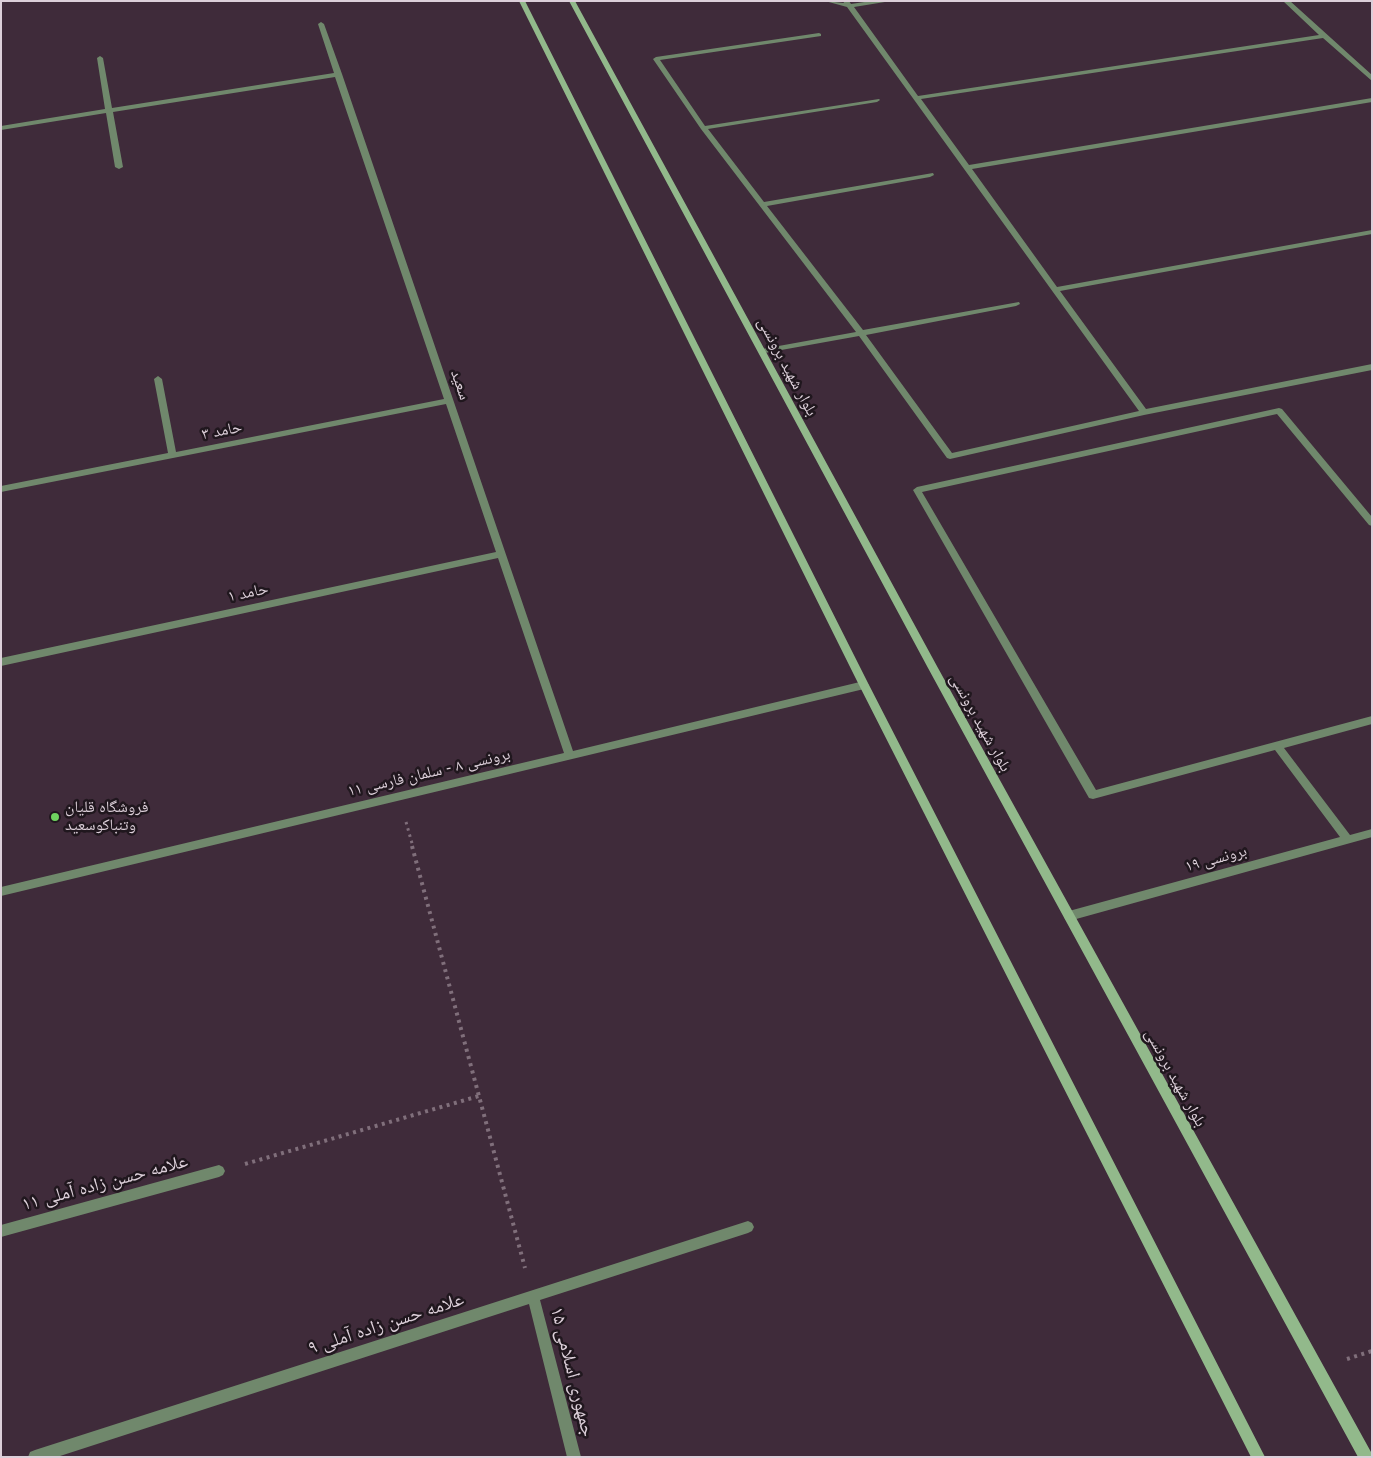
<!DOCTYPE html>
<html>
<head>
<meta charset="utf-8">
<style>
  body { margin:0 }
  #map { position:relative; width:1373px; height:1458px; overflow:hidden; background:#3f2b3a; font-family:Arial,sans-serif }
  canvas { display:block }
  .frame { position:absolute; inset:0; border:2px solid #dccfd9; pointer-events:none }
</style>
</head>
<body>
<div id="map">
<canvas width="1373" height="1458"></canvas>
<div class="frame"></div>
</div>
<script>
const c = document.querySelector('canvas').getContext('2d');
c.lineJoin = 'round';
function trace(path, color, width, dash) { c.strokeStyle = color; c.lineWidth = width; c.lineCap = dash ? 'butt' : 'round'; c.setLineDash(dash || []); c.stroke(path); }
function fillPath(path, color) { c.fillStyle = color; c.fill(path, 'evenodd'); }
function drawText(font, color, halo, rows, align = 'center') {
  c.font = font + ' Arial,"Noto Naskh Arabic",sans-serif'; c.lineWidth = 5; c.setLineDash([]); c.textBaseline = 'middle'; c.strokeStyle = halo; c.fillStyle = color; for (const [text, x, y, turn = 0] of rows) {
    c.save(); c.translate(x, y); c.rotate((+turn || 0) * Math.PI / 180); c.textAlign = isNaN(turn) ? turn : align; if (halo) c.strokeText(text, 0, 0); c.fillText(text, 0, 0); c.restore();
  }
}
trace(new Path2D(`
  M406,822L413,847`), '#806f7b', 3, [2.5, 4]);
trace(new Path2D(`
  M412,846L525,1268
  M245,1164L479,1096
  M1347,1359L1372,1351`), '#806f7b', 4, [3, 4.5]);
fillPath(new Path2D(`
  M825,1L844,3L843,1H849L851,4L871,1H891L854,7L918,96L1319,35L1283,1H1290L1372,75V81L1323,38L921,99L969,165L1372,98V102L972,169L1057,287L1372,230V234L1060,291L1146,409L1372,364V370L1144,415L950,459L947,458L859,336L759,354V350L762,349L856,332L701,129L653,59L656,57L819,33L821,34V36L660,60L705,126L879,99L880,100L877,102L708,129L764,202L933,173L934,175L930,177L767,206L863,330L1019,302L1020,304L1016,306L866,335L952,453L1139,411L847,7Z
  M321,22L324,24L342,74L573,751L864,681L869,685L864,689L1,896V887L564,753L498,558L1,666V658L496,552L446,404L1,492V486L168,453L154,379L158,376L162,379L176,452L444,399L335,77L113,112L123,167L119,169L115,167L106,113L1,130V126L105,109L97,58L100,56L103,58L112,108L334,73L318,24Z
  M1279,408L1282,409L1372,517V526L1369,525L1277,414L922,492L1096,790L1372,716V724L1284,748L1350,835L1372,829V837L1069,921L1065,919L1064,916L1065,913L1069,911L1340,837L1275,750L1093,799L1089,798L913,490L917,487Z
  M219,1165L223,1167L225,1171L223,1175L219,1177L1,1237V1225Z
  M748,1221L752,1223L754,1227L752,1231L748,1233L540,1300L581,1457H567L529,1304L57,1457H28L30,1452L35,1450Z`), '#70886c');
fillPath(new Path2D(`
  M519,1H525L869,685L1265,1457H1251L859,685Z
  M569,1H575L938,668L1371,1452L1372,1457H1358L928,668Z`), '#92b98b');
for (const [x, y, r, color] of [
  [55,817,5,"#6fd35f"]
]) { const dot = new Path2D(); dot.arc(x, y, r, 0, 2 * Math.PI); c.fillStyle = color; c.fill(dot); trace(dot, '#20171e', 2); }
drawText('16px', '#dccfd9', '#20171e', [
  ["بلوار شهید برونسی",787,367,62],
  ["سعید",460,385,71],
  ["حامد ۳",222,431,-11],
  ["حامد ۱",248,593,-12],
  ["بلوار شهید برونسی",980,723,61],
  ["برونسی ۸ - سلمان فارسی ۱۱",429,773,-13],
  ["برونسی ۱۹",1216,859,-15],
  ["بلوار شهید برونسی",1175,1078,61]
]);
drawText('16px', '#dccfd9', '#20171e', [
  ["فروشگاه قلیان",65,808],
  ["وتنباکوسعید",65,826]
], 'left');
drawText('19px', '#dccfd9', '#20171e', [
  ["علامه حسن زاده آملی ۱۱",105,1183,-15],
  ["علامه حسن زاده آملی ۹",386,1324,-18],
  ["جمهوری اسلامی ۱۵",572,1372,76]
]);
</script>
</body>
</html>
